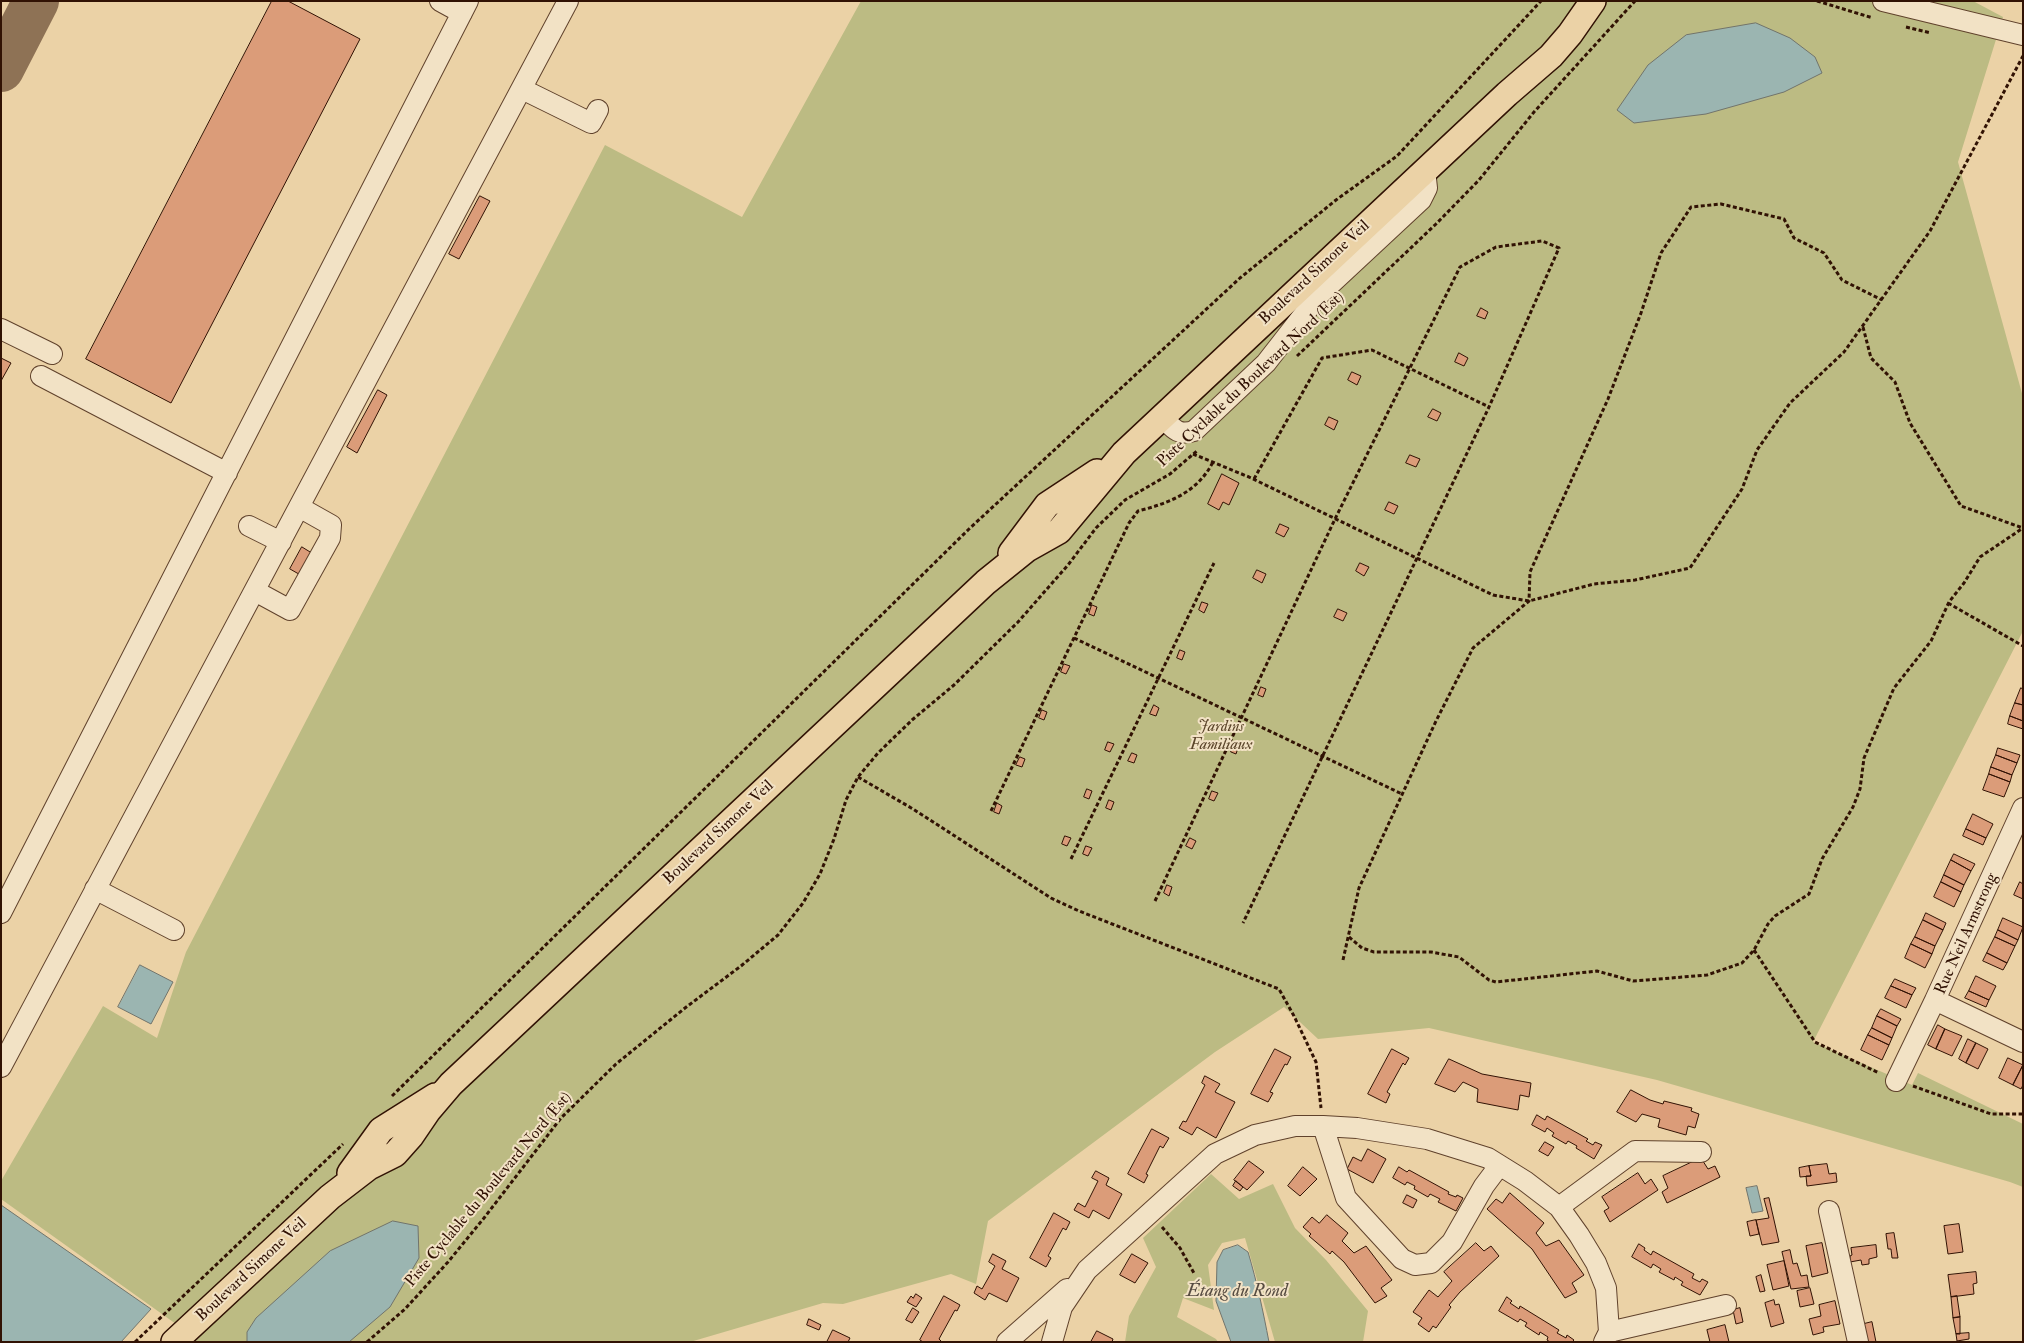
<!DOCTYPE html>
<html>
<head>
<meta charset="utf-8">
<style>
  body { margin:0 }
  #map { position:relative; width:2024px; height:1343px; overflow:hidden; background:#ebd2a6; font-family:"IM FELL Double Pica",serif }
  canvas { display:block }
  .frame { position:absolute; inset:0; border:2px solid #311204; pointer-events:none }
</style>
</head>
<body>
<div id="map">
<canvas width="2024" height="1343"></canvas>
<div class="frame"></div>
</div>
<script>
const c = document.querySelector('canvas').getContext('2d');
c.lineJoin = 'round';
function fillPath(path, color) { c.fillStyle = color; c.fill(path, 'evenodd'); }
function trace(path, color, width, dash) { c.strokeStyle = color; c.lineWidth = width; c.lineCap = dash ? 'butt' : 'round'; c.setLineDash(dash || []); c.stroke(path); }
function drawText(font, color, halo, rows, align = 'center') {
  c.font = font + ' "IM FELL Double Pica",serif'; c.lineWidth = 4; c.setLineDash([]); c.textBaseline = 'middle'; c.strokeStyle = halo; c.fillStyle = color; for (const [text, x, y, turn = 0] of rows) {
    c.save(); c.translate(x, y); c.rotate((+turn || 0) * Math.PI / 180); c.textAlign = isNaN(turn) ? turn : align; if (halo) c.strokeText(text, 0, 0); c.fillText(text, 0, 0); c.restore();
  }
}
fillPath(new Path2D(`
  M861,1H1973L2003,17L1958,162L2023,397V631L1813,1042L1912,1085L1918,1073L2023,1124V1187L2010,1182L1657,1080L1429,1028L1318,1039L1284,1007L1215,1052L988,1221L976,1284L951,1274L843,1304L823,1303L690,1342H172L176,1324L1,1199V1181L103,1006L157,1038L186,952L605,145L742,217Z
  M1211,1174L1239,1199L1273,1184L1295,1228L1326,1260L1368,1311L1363,1342H1275L1245,1238L1222,1243L1208,1265L1214,1310L1183,1298L1177,1317L1216,1339L1218,1342H1125L1129,1316L1156,1267L1143,1238Z`), '#bcbb83');
const water = new Path2D(`
  M1756,23L1790,38L1815,57L1822,73L1784,92L1706,114L1634,123L1617,110L1648,65L1686,35Z
  M140,965L173,982L151,1024L118,1007Z
  M1757,1186L1763,1211L1752,1213L1746,1188Z
  M1,1205L151,1309L121,1342H1Z
  M393,1221L418,1226L419,1258L390,1307L349,1342H247V1332L256,1318L330,1251Z
  M1238,1245L1248,1252C1257,1282 1263,1311 1269,1342H1231L1216,1301L1217,1262L1223,1250Z`);
fillPath(water, '#9bb5b1');
trace(water, '#71746c', 1);
trace(new Path2D(`
  M1,69L36,1`), '#8e7255', 46);
const building = new Path2D(`
  M272,1H288L360,39L171,403L86,359Z
  M480,196L490,201L459,259L449,254Z
  M1481,308L1488,312L1485,319L1477,316Z
  M1459,353L1468,358L1464,366L1455,362Z
  M1,358L11,363L1,381Z
  M1352,372L1361,376L1357,385L1348,380Z
  M378,390L387,395L357,453L347,447Z
  M1433,409L1441,413L1437,421L1428,417Z
  M1329,417L1338,421L1334,430L1325,425Z
  M1410,455L1420,459L1416,467L1406,463Z
  M1222,474L1239,483L1229,505L1223,502L1219,510L1208,504Z
  M1389,502L1398,506L1394,514L1385,510Z
  M1280,524L1289,528L1284,537L1276,533Z
  M302,547L315,555L304,577L290,569Z
  M1360,563L1369,567L1364,576L1356,571Z
  M1257,570L1266,574L1262,583L1253,578Z
  M1202,602L1208,604L1204,613L1199,610Z
  M1092,605L1097,607L1094,616L1089,614Z
  M1338,609L1347,613L1343,621L1334,617Z
  M1180,650L1185,652L1182,660L1177,658Z
  M1064,664L1070,666L1066,674L1061,672Z
  M1261,687L1266,689L1263,697L1258,695Z
  M2021,688L2023,689V705L2015,703Z
  M2015,703L2023,705V721L2010,716Z
  M1154,705L1159,708L1156,716L1150,714Z
  M1042,710L1047,712L1044,720L1039,718Z
  M2010,716L2023,721V729L2008,724Z
  M1108,742L1114,744L1110,752L1105,750Z
  M1234,743L1239,745L1236,754L1231,752Z
  M1998,748L2020,755L2017,763L1996,755Z
  M1132,753L1137,755L1134,763L1128,761Z
  M1996,755L2017,763L2012,775L1991,767Z
  M1020,757L1025,759L1022,767L1016,765Z
  M1991,767L2012,775L2010,782L1989,774Z
  M1989,774L2010,782L2004,797L1983,790Z
  M1087,789L1092,791L1089,799L1084,797Z
  M1212,791L1218,793L1214,801L1209,799Z
  M1109,800L1114,802L1111,810L1106,808Z
  M997,803L1002,806L999,814L994,812Z
  M1973,814L1993,824L1986,838L1966,829Z
  M1966,829L1986,838L1983,845L1963,836Z
  M1065,836L1071,838L1067,846L1062,844Z
  M1190,838L1196,841L1192,849L1186,846Z
  M1086,846L1092,848L1088,856L1083,854Z
  M1954,854L1975,864L1971,871L1951,860Z
  M1951,860L1971,871L1964,885L1944,875Z
  M1944,875L1964,885L1961,892L1941,882Z
  M1941,882L1961,892L1954,907L1934,897Z
  M2020,882L2023,884V899L2014,895Z
  M1167,885L1172,887L1169,896L1164,893Z
  M1926,913L1946,923L1943,930L1923,920Z
  M2003,918L2023,927L2018,940L1998,930Z
  M1923,920L1943,930L1935,946L1915,937Z
  M1998,930L2018,940L2015,946L1995,937Z
  M1915,937L1935,946L1932,954L1911,944Z
  M1995,937L2015,946L2007,963L1987,953Z
  M1911,944L1932,954L1925,968L1905,958Z
  M1987,953L2007,963L2003,970L1983,961Z
  M1976,976L1996,986L1989,1000L1969,991Z
  M1895,979L1916,988L1912,995L1891,986Z
  M1891,986L1912,995L1906,1008L1885,998Z
  M1969,991L1989,1000L1986,1007L1965,998Z
  M1881,1009L1901,1019L1897,1026L1877,1016Z
  M1877,1016L1897,1026L1892,1038L1872,1028Z
  M1938,1025L1945,1029L1936,1049L1928,1045Z
  M1872,1028L1892,1038L1889,1045L1868,1035Z
  M1945,1029L1962,1036L1952,1056L1936,1049Z
  M1868,1035L1889,1045L1882,1060L1861,1050Z
  M1968,1039L1976,1043L1966,1063L1959,1059Z
  M1976,1043L1988,1049L1978,1069L1966,1063Z
  M1275,1049L1291,1057L1287,1065L1285,1064L1270,1092L1273,1093L1268,1102L1251,1094Z
  M1392,1049L1409,1058L1405,1065L1403,1063L1387,1092L1390,1094L1386,1103L1368,1094Z
  M2008,1058L2023,1065L2013,1085L1999,1078Z
  M1449,1059L1482,1074L1531,1083L1529,1097L1520,1095L1518,1110L1477,1102L1478,1089L1463,1082L1455,1092L1435,1084Z
  M2023,1065V1085L2021,1089L2013,1085Z
  M1205,1076L1220,1084L1215,1092L1235,1102L1216,1138L1197,1127L1192,1135L1179,1128L1183,1121L1186,1122L1205,1085L1202,1083Z
  M1631,1090L1650,1100L1663,1104L1664,1101L1692,1108L1691,1111L1699,1114L1695,1128L1688,1126L1686,1135L1658,1127L1660,1119L1642,1114L1636,1122L1617,1112Z
  M1537,1115L1545,1120L1547,1116L1588,1139L1586,1141L1593,1145L1595,1142L1602,1145L1594,1159L1576,1148L1577,1146L1568,1141L1566,1144L1552,1136L1554,1133L1547,1128L1545,1132L1532,1125Z
  M1152,1129L1169,1138L1163,1148L1160,1146L1146,1174L1148,1175L1144,1183L1128,1174Z
  M1545,1142L1554,1147L1548,1156L1539,1151Z
  M1368,1149L1386,1159L1373,1183L1347,1169L1353,1157L1361,1161Z
  M1701,1158L1708,1169L1715,1166L1720,1177L1667,1203L1662,1192L1668,1188L1663,1176Z
  M1249,1161L1264,1172L1247,1190L1234,1180Z
  M1827,1164L1829,1174L1836,1173L1837,1182L1807,1186L1806,1176H1811L1809,1166Z
  M1809,1166L1811,1176L1800,1177L1799,1168Z
  M1303,1167L1317,1179L1300,1196L1288,1186Z
  M1399,1167L1407,1172L1409,1170L1449,1192L1448,1194L1456,1197L1457,1195L1463,1198L1456,1211L1438,1202L1440,1199L1430,1194L1428,1197L1414,1189L1415,1186L1407,1182L1405,1185L1393,1178Z
  M1096,1171L1109,1178L1106,1185L1122,1194L1109,1219L1093,1210L1089,1218L1074,1210L1078,1203L1085,1207L1098,1181L1092,1178Z
  M1638,1173L1645,1184L1651,1179L1658,1190L1610,1222L1604,1211L1609,1208L1602,1197Z
  M1236,1181L1243,1187L1240,1191L1233,1186Z
  M1510,1193L1544,1223L1536,1233L1546,1246L1559,1240L1584,1275L1572,1283L1577,1292L1565,1298L1532,1249L1487,1209L1496,1199L1502,1203Z
  M1407,1195L1417,1200L1413,1208L1403,1203Z
  M1769,1198L1779,1242L1762,1245L1756,1220L1769,1218L1764,1199Z
  M1054,1213L1070,1222L1066,1230L1063,1228L1048,1256L1051,1258L1046,1267L1030,1258Z
  M1327,1215L1348,1233L1342,1241L1354,1253L1366,1246L1392,1280L1381,1288L1387,1296L1375,1303L1344,1262L1332,1251L1330,1254L1309,1236L1311,1234L1303,1227L1312,1217L1319,1223Z
  M1756,1220L1759,1234L1750,1236L1747,1222Z
  M1959,1224L1963,1252L1948,1254L1944,1226Z
  M1894,1233L1898,1258H1892L1891,1249H1888L1886,1234Z
  M1476,1243L1484,1251L1491,1246L1499,1256L1460,1292L1449,1305L1451,1307L1436,1328L1433,1326L1429,1332L1418,1324L1422,1318L1413,1312L1429,1290L1438,1297L1452,1281L1444,1272Z
  M1822,1243L1828,1273L1812,1277L1806,1246Z
  M1639,1244L1645,1248L1644,1250L1651,1255L1653,1251L1694,1274L1692,1278L1700,1282L1702,1279L1708,1282L1700,1295L1681,1285L1683,1282L1675,1277L1674,1280L1659,1272L1661,1269L1653,1264L1651,1268L1632,1257Z
  M1876,1245L1877,1257L1869,1259V1264L1862,1265L1861,1260L1850,1262V1256L1852,1255L1851,1248Z
  M1790,1250L1793,1264L1797,1263L1801,1276L1807,1275L1809,1287L1791,1289L1782,1252Z
  M993,1254L1006,1261L1002,1269L1019,1278L1007,1302L989,1293L985,1300L974,1293L977,1286L982,1289L995,1266L989,1262Z
  M1132,1254L1148,1263L1135,1283L1120,1275Z
  M1784,1261L1789,1286L1773,1290L1767,1265Z
  M1976,1272L1977,1283L1973,1284L1974,1294L1951,1297L1948,1275Z
  M1761,1275L1765,1291L1760,1292L1756,1277Z
  M1810,1288L1814,1304L1800,1307L1797,1291Z
  M916,1294L922,1298L916,1307L907,1302L911,1296L913,1298Z
  M944,1296L960,1305L957,1311L955,1310L939,1339L942,1342H923L920,1340Z
  M1957,1296L1960,1317L1953,1318L1951,1297Z
  M1507,1297L1512,1301L1510,1303L1519,1309L1520,1306L1559,1330L1557,1333L1566,1338L1567,1335L1574,1340L1572,1342H1550L1547,1340L1548,1337L1540,1332L1539,1335L1525,1326L1527,1323L1520,1319L1518,1322L1499,1311Z
  M1774,1300L1775,1305L1779,1304L1784,1323L1771,1327L1765,1303Z
  M1835,1301L1840,1324L1823,1327L1824,1332L1813,1335L1809,1319L1821,1316L1819,1305Z
  M913,1308L919,1312L912,1323L906,1320Z
  M1740,1308L1743,1322L1736,1324L1733,1310Z
  M1960,1317V1334H1956L1953,1318Z
  M809,1319L821,1325L819,1330L807,1325Z
  M1872,1322L1876,1342H1867L1864,1324Z
  M1725,1325L1729,1342H1710L1707,1330Z
  M833,1330L850,1338L848,1342H827Z
  M1097,1331L1113,1339L1112,1342H1091Z
  M1969,1333V1339L1957,1341L1956,1334Z`);
fillPath(building, '#db9c79');
trace(building, '#311204', 1);
const minor = new Path2D(`
  M440,1L462,13
  M1883,1L2023,35
  M522,89L591,123L598,110
  M1,329L52,354
  M41,376L227,473
  M1162,417C1173,428 1177,436 1194,431L1266,363L1319,295L1421,200L1427,188L1425,170
  M249,526L281,542
  M255,591L290,610L330,538L331,525L299,507
  M2023,808L1935,1000L2023,1042
  M95,889L174,930
  M1,913L468,1
  M1,1067L568,1
  M1896,1081L1935,1000
  M1323,1126L1346,1198L1402,1259L1415,1265L1431,1263L1452,1242L1484,1186L1499,1166
  M1559,1207L1635,1151L1701,1152
  M1829,1211L1858,1342
  M1609,1332L1726,1305
  M1007,1342L1067,1289
  M1052,1342L1062,1307L1087,1270L1215,1154L1255,1135L1295,1126H1323L1357,1128L1427,1139L1488,1158L1525,1181L1559,1207L1579,1235L1596,1263L1606,1288L1609,1332L1604,1342`);
const major = new Path2D(`
  M1011,553L1047,505L1097,472
  M350,1173L381,1130L435,1096
  M174,1342L330,1197L369,1167L395,1154L411,1136L428,1111L451,1084L986,582L1027,549L1059,531L1124,453L1507,94L1551,56L1570,34L1593,1`);
trace(minor, '#60422c', 22);
trace(major, '#311204', 28);
trace(new Path2D(`
  M1817,1L1873,18
  M1906,27L1931,33
  M1863,327L1871,358L1895,382L1910,423L1961,506L2023,528
  M1297,356L1436,224L1479,180L1534,112L1635,1
  M1193,454L1249,477L1493,595L1529,601L1594,584L1635,580L1690,568L1742,489L1757,450L1790,403L1844,352L1930,231L2023,56
  M1254,479L1322,358L1372,350L1489,407
  M1948,603L2023,646
  M1074,638L1402,794
  M858,777L913,809L1051,898L1079,911L1279,989L1294,1016L1316,1062L1321,1108
  M991,811L1129,523L1138,511C1169,503 1197,493 1213,462
  M1071,859L1214,563
  M1155,901L1335,519L1460,267L1496,247L1542,241L1559,248L1489,407L1243,923
  M1349,937L1362,948L1374,952H1431L1459,957L1489,980L1496,982L1597,971L1633,981L1647,980L1707,975L1742,963L1754,950L1768,924L1775,916L1809,894L1822,859L1853,807L1860,789L1864,758L1894,688L1931,641L1949,602L1964,583L1980,557L2023,528
  M1754,950L1815,1042L1879,1073
  M1343,960L1359,888L1436,721L1473,648L1529,601L1530,572L1608,399L1641,313L1661,253L1691,207L1721,204L1784,219L1794,238L1824,253L1842,280L1882,300
  M1913,1086L1991,1114H2023
  M392,1096L969,529L1240,278L1336,200L1397,156L1541,1
  M1162,1227L1180,1248L1195,1275
  M135,1342L343,1144
  M367,1342L405,1309L448,1262L484,1218L561,1118L616,1064L685,1008L741,966L778,935L803,903L820,874L834,839L846,800L858,777L878,753L912,720L954,685L1018,622L1068,565L1096,528L1125,500L1170,474L1198,450`), '#311204', 3, [4, 2.5]);
trace(minor, '#f2e2c5', 20);
trace(major, '#ebd2a6', 25);
drawText('16px', '#311204', '#f2e2c5', [
  ["Boulevard Simone Veil",1315,273,-43],
  ["Piste Cyclable du Boulevard Nord (Est)",1251,380,-43],
  ["Boulevard Simone Veil",719,833,-43],
  ["Rue Neil Armstrong",1967,934,-66],
  ["Piste Cyclable du Boulevard Nord (Est)",489,1190,-50],
  ["Boulevard Simone Veil",252,1270,-43]
]);
drawText('italic 16px', '#5b452a', '#f2e2c5', [
  ["Jardins",1221,728],
  ["Familiaux",1221,746]
]);
drawText('italic 18px', '#564b41', '#f2e2c5', [
  ["Étang du Rond",1237,1292]
]);
</script>
</body>
</html>
